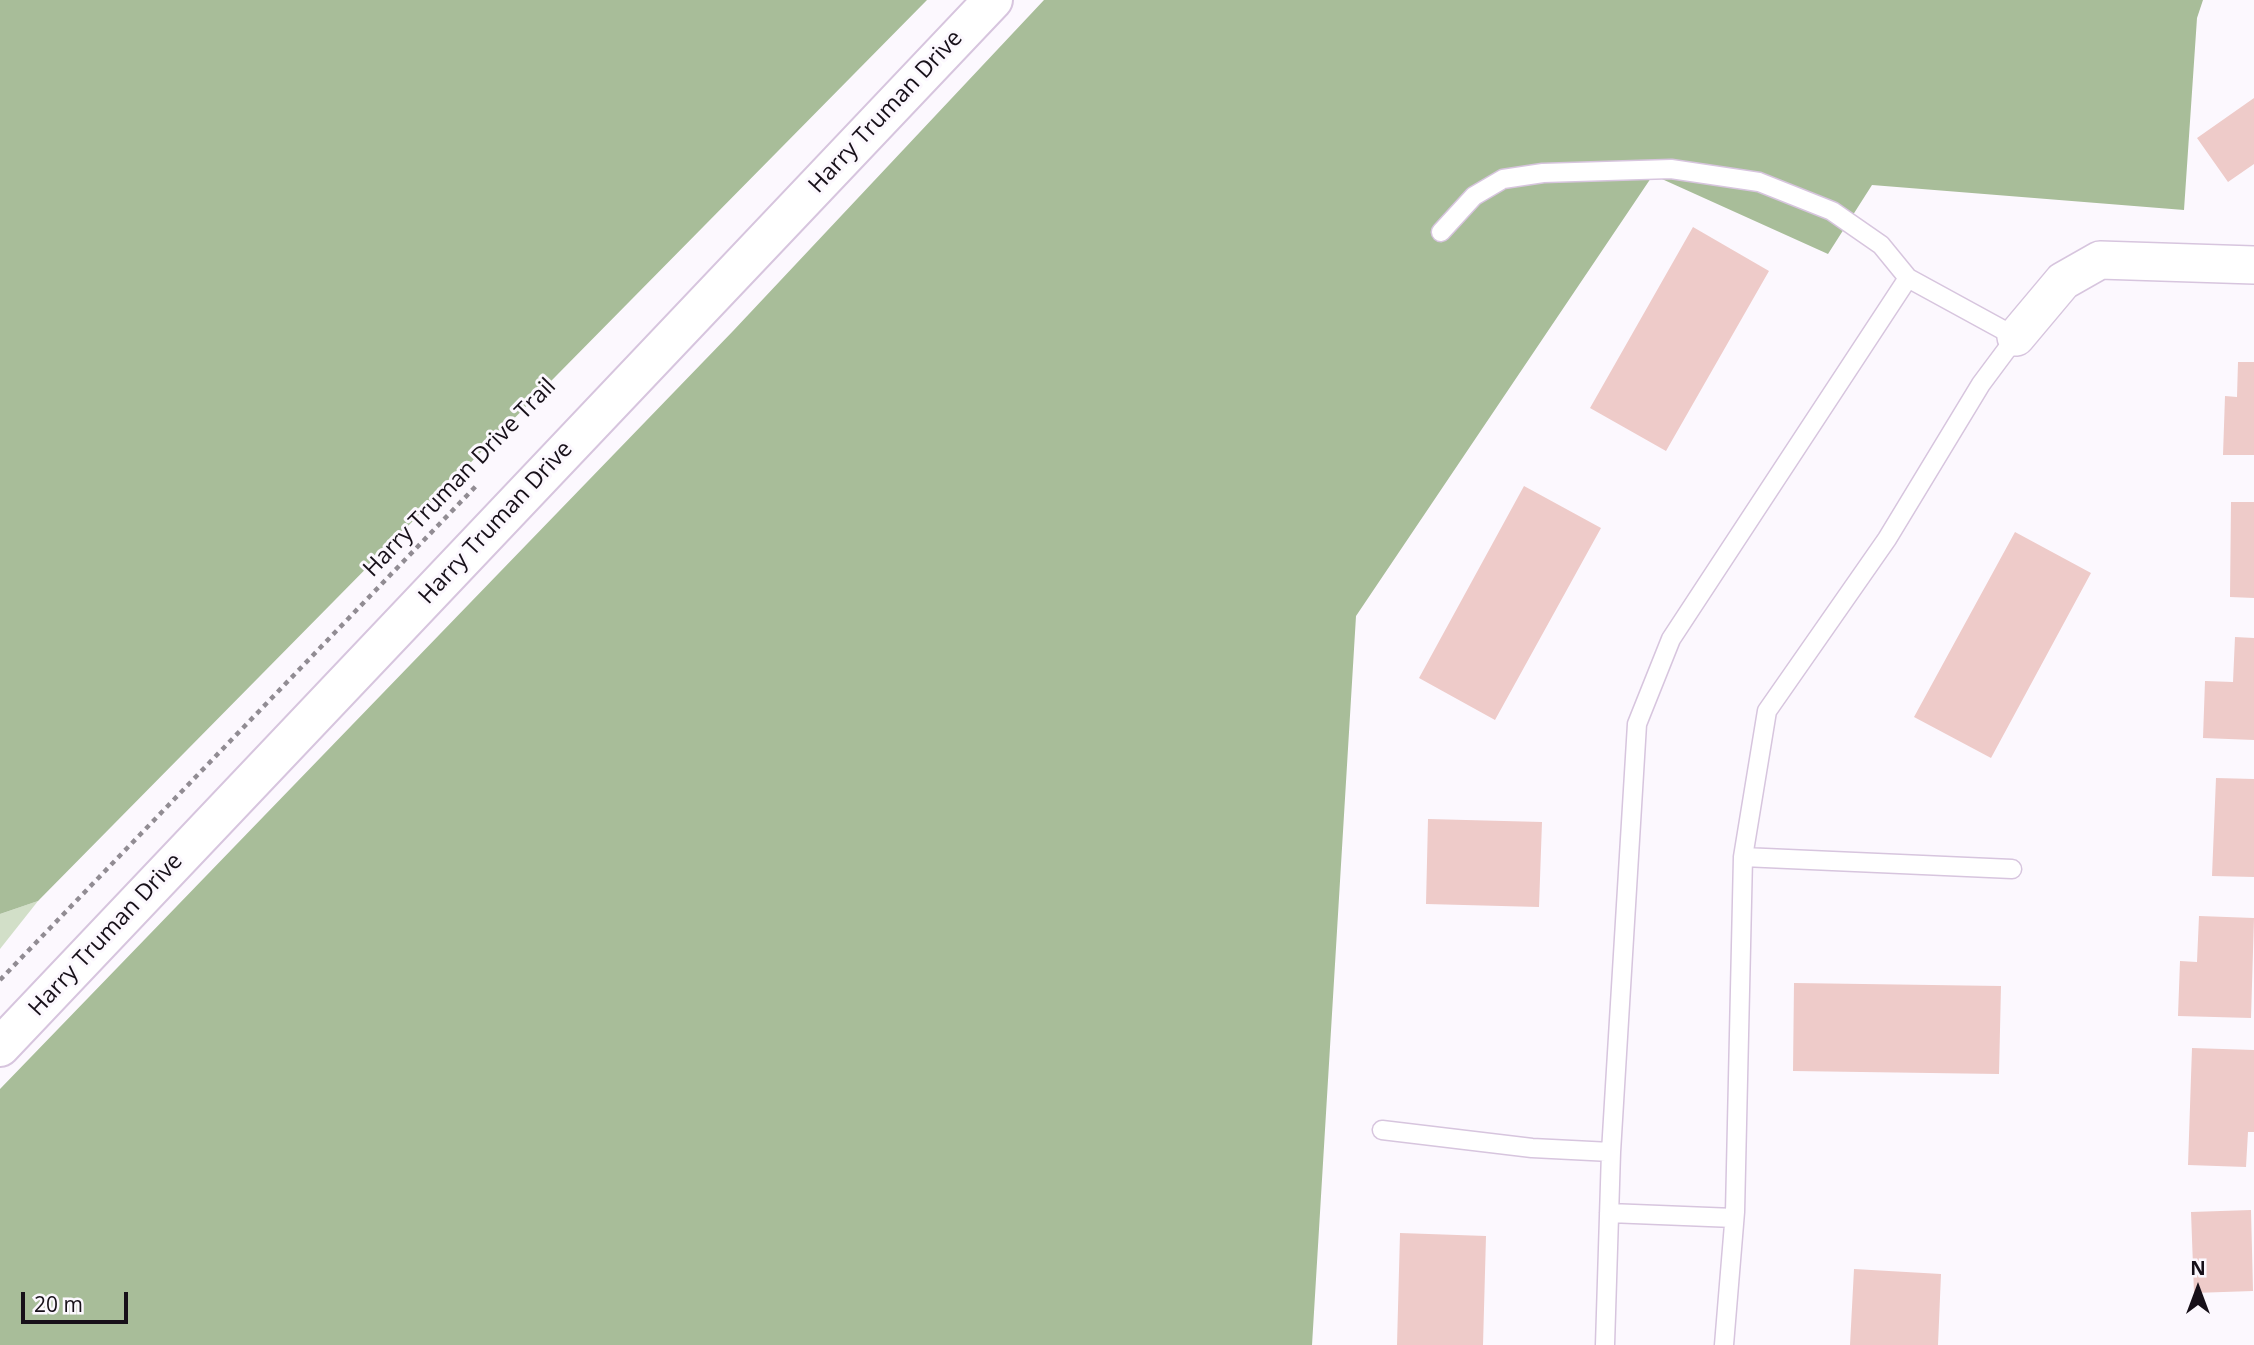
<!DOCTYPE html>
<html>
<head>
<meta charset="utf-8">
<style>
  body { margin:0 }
  #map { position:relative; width:2254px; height:1345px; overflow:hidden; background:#fcf8fe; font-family:"Open Sans",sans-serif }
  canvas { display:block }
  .north { position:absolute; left:2163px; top:1254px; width:70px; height:70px; -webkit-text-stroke:5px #fcf8fe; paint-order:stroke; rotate:0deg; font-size:19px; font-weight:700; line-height:28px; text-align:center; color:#171019 }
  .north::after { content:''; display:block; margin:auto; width:24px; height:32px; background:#171019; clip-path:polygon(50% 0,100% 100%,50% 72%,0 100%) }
  .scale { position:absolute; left:21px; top:1292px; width:107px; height:32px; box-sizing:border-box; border:4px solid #171019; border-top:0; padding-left:9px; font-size:21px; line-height:24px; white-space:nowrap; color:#171019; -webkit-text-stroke:5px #fcf8fe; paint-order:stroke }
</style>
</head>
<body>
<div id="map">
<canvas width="2254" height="1345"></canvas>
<div class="north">N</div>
<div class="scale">20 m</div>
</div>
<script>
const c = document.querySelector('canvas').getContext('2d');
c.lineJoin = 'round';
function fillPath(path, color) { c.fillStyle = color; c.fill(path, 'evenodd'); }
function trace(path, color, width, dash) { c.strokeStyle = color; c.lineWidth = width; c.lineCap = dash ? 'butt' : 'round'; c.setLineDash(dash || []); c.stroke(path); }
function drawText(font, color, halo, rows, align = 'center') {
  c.font = font + ' "Open Sans",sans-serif'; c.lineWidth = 6; c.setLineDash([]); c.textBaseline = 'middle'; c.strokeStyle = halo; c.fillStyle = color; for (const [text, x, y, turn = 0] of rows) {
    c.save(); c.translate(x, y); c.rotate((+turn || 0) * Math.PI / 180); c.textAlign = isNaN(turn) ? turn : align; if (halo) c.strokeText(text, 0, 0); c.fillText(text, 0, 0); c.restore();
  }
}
fillPath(new Path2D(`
  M38,901L0,949V914Z`), '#d2dfc8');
fillPath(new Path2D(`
  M0,0H927L38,901L0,914Z
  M1044,0H2203L2197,18L2184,210L1872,185L1828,254L1653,175L1356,616L1312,1345H0V1089L733,331Z`), '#a8bd99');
fillPath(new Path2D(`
  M2254,98V164L2228,182L2197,138Z
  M1693,227L1769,271L1666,451L1590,408Z
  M2238,362H2254V455H2223L2225,396L2237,397Z
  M1524,486L1601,528L1495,720L1419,678Z
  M2231,502H2254V598L2230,597Z
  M2015,532L2091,573L1991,758L1914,717Z
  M2235,637L2254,638V740L2203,738L2205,681L2233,682Z
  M2216,778L2254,779V877L2212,876Z
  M1428,819L1542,822L1539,907L1426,904Z
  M2199,916L2254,918L2251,1018L2178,1016L2180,961L2197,962Z
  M1794,983L2001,986L1999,1074L1793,1071Z
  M2192,1048L2254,1050V1132H2248L2246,1167L2188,1165Z
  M2251,1210L2253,1291L2194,1293L2191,1212Z
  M1400,1233L1486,1236L1483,1345H1397Z
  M1854,1269L1941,1274L1938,1345H1850Z`), '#eecbc9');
const service = new Path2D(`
  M1441,232L1474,196L1503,179L1543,173L1671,169L1759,182L1832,211L1881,245L1908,278
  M1382,1130L1532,1148L1611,1152L1637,724L1671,639L1908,278L2016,337L1981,384L1887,539L1767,711L1743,857
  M1609,1213L1734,1218
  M1605,1345L1611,1152
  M1724,1345L1735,1212L1743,857L2012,869`);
const minor = new Path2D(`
  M2016,337L2063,281L2100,260L2254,265`);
const secondary = new Path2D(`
  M0,1047L993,0`);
trace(service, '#d7c5de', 21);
trace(minor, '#d7c5de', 40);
trace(secondary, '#d7c5de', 42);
trace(new Path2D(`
  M0,980L478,484`), '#918c93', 4.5, [5, 5]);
trace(service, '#fff', 18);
trace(minor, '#fff', 37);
trace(secondary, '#fff', 38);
drawText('23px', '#171019', '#fcf8fe', [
  ["Harry Truman Drive",886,112,-47],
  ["Harry Truman Drive Trail",460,478,-46],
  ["Harry Truman Drive",496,523,-47],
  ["Harry Truman Drive",106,935,-47]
]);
</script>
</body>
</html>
